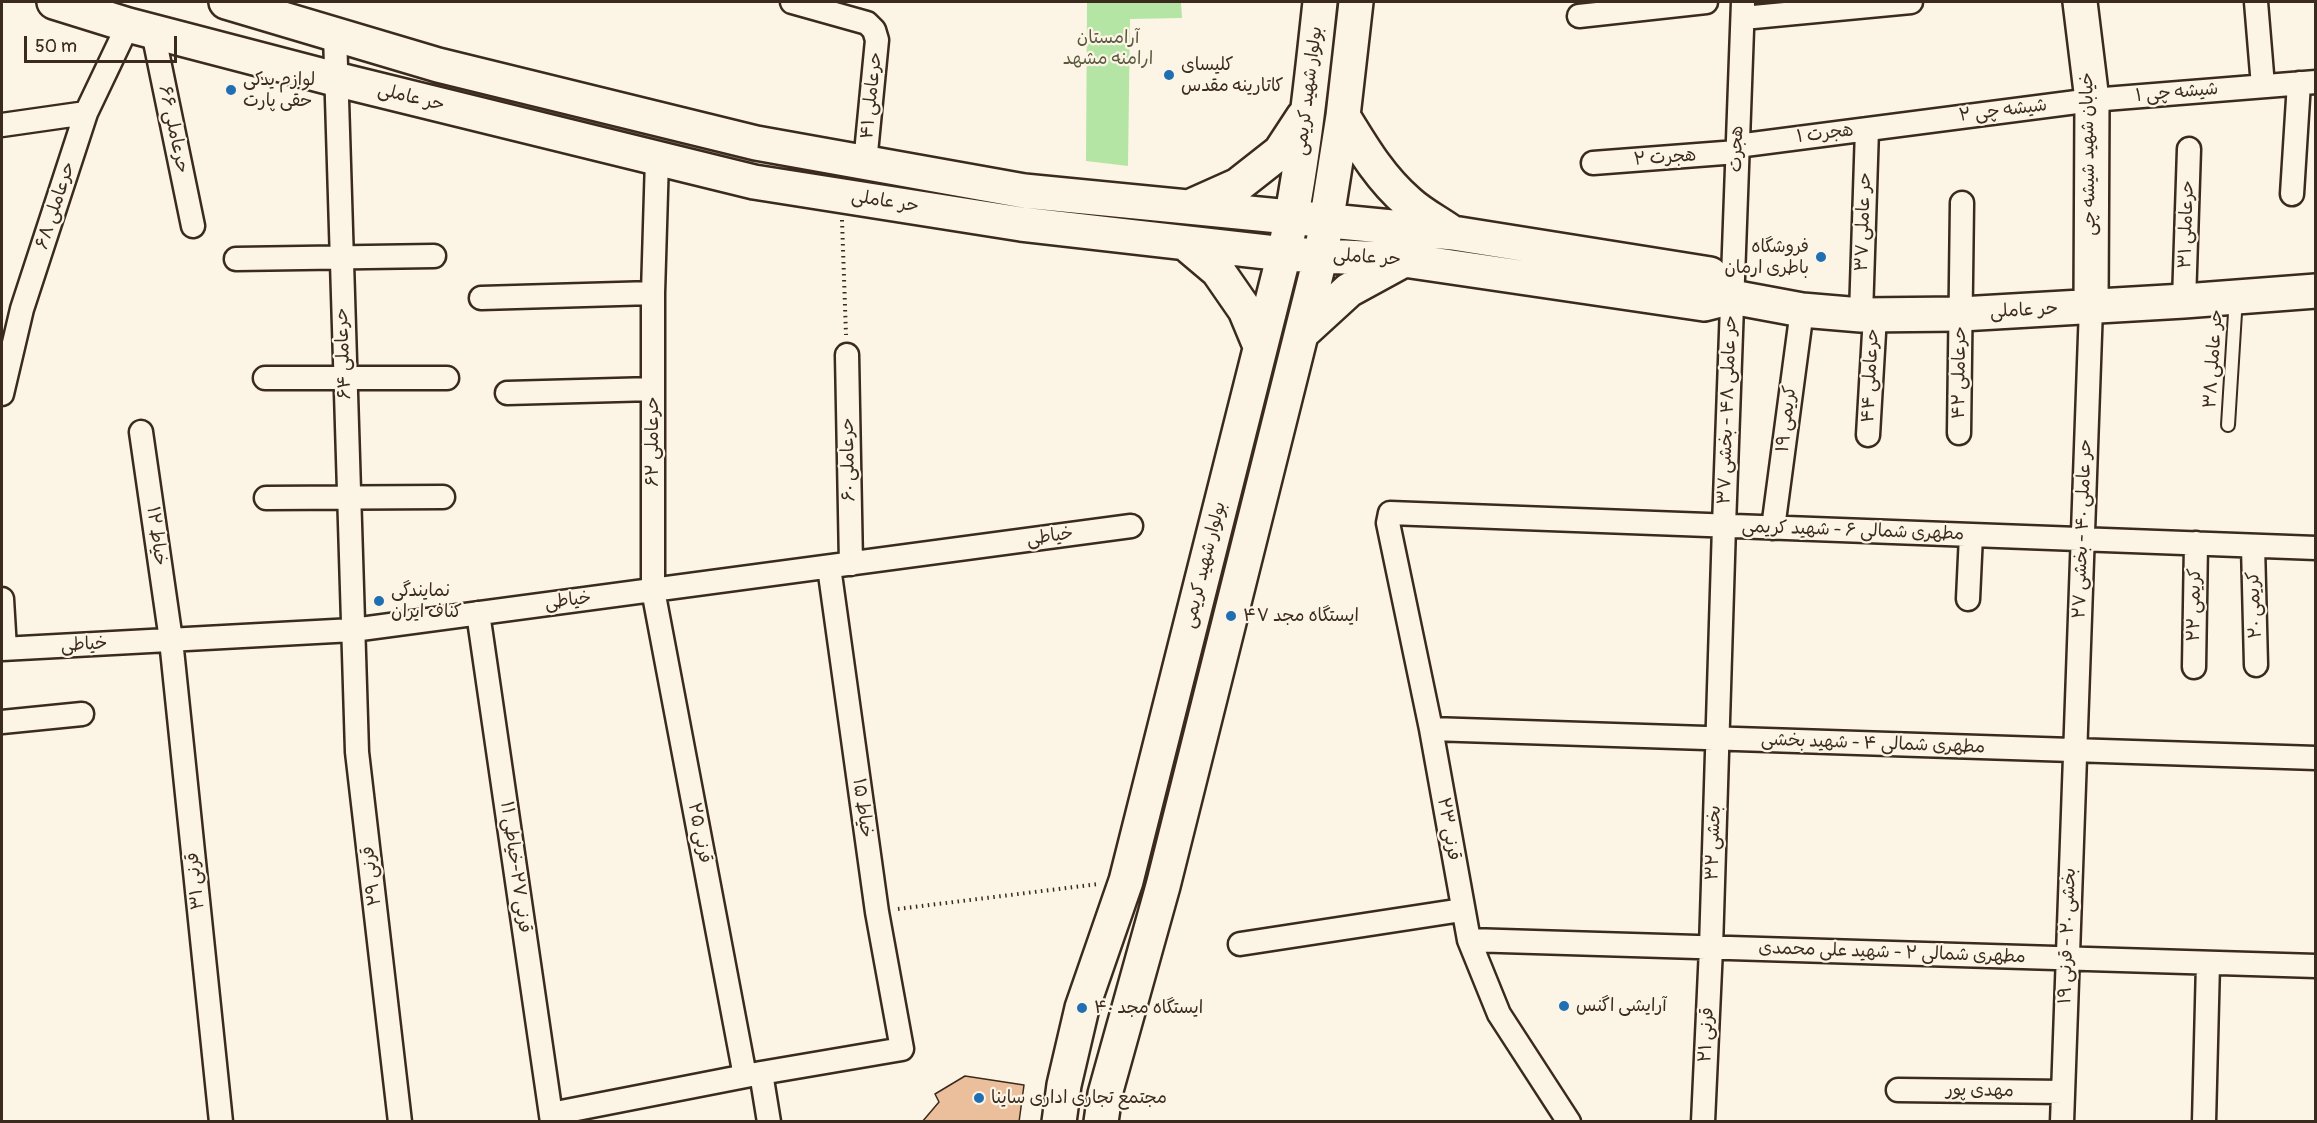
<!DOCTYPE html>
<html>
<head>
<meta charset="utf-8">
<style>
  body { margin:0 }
  #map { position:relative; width:2317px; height:1123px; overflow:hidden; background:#fcf5e5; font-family:Pangolin,sans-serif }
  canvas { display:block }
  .frame { position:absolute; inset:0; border:3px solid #3b2a1e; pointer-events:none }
  .scale { position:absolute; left:24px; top:36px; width:153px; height:27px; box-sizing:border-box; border:3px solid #3b2a1e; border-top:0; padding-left:8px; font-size:18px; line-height:21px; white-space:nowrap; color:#3b2a1e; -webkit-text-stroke:4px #fcf5e5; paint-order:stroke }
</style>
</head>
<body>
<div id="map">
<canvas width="2317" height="1123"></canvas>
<div class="frame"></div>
<div class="scale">50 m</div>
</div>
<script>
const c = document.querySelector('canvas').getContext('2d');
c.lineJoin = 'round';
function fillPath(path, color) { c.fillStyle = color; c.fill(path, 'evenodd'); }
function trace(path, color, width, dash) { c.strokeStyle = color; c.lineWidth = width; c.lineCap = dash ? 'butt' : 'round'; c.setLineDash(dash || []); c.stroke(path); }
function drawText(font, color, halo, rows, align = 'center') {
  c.font = font + ' Pangolin,"Playpen Sans Arabic",sans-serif'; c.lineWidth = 4.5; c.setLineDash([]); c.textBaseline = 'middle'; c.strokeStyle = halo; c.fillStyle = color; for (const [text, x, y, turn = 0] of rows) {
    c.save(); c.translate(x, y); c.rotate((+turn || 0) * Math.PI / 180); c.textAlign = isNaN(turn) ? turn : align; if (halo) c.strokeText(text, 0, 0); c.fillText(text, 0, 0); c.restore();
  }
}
fillPath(new Path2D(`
  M1087,2H1181L1182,18L1130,19L1128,166L1086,161Z`), '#b5e5a4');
const building = new Path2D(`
  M965,1076L1024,1085L1019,1122H922L939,1102L935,1094Z`);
fillPath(building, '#ecbf9c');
trace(building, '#3b2a1e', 1.5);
const lane = new Path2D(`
  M2228,425L2236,297`);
const street = new Path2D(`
  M792,2L867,23L874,30L877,40L865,163
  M2256,2L2263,86
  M1579,16L1706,2
  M1743,18L1911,2
  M153,32L193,226
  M335,34L357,752L400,1122
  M2,125L86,113
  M1737,146L2092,100L2316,82
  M657,159L653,293V590L745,1076
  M1593,163L1737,152
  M2292,194L2299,83
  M236,259L434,256
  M481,298L653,293
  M2184,301L2189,149
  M1861,315L1867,129
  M847,355L851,564
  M265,378H447
  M507,393L653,389
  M2,394L22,309L86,113L128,25
  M141,432L171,640L221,1122
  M1959,433L1962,203
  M1868,435L1875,316
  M266,498L443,497
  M1773,528L1802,310
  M2253,546L2256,665
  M2,599L5,649
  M1968,599L1971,535
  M478,613L552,1122
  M2,649L353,630L1131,526
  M2194,667L2196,543
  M2,722L82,714
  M1431,729L2316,758
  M1469,940L2316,966
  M1240,944L1462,910
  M761,1073L769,1122
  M1898,1090L2063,1092
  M551,1114L761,1073L902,1049L877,912L829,567
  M1569,1122L1499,1014L1469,940L1431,729L1388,523L1390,513L2316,548
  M1703,1122L1711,948L1724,526L1743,2
  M2062,1122L2091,307
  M2204,1122L2208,963`);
const secondary = new Path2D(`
  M54,2L128,25L335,79L754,182L1021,224L1284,254L1404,260L1704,304L1732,297L1802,310L1861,315L1961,314L2184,301L2316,291
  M226,2L438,65L756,143L1024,191L1453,233L1710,274L1732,297
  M2080,2L2092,100L2091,307
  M1343,116C1362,147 1380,178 1408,202C1421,214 1437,222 1451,232
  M1191,206L1238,185L1280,152L1303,117
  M1186,244L1218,271L1245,310L1260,346
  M1302,333L1349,290L1404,260
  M1059,1122L1064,1085L1082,1008L1126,881L1284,254C1302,171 1311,86 1320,2
  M1101,1122L1105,1094L1163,886L1321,255L1343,116L1356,2`);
trace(lane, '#3b2a1e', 16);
trace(street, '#3b2a1e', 27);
trace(secondary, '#3b2a1e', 38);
trace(new Path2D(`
  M842,220L846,335
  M898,909L1098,884`), '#3b2a1e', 4, [1.5, 4.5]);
trace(lane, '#fcf5e5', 12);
trace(street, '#fcf5e5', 22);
trace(secondary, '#fcf5e5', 33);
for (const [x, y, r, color] of [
  [1169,75,6,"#1f6fb2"],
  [231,90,6,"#1f6fb2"],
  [1821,257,6,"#1f6fb2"],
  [379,601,6,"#1f6fb2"],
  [1231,616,6,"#1f6fb2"],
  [1564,1006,6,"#1f6fb2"],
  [1082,1008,6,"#1f6fb2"],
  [979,1098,6,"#1f6fb2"]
]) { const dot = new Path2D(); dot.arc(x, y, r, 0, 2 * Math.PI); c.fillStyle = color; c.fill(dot); trace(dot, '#fcf5e5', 2); }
drawText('18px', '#5a5940', '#fcf5e5', [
  ["آرامستان",1108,38],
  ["ارامنه مشهد",1108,59]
]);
drawText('18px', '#3b2a1e', '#fcf5e5', [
  ["کلیسای",1181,65],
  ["کاتارینه مقدس",1181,86],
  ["لوازم یدکی",243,80],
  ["حقی پارت",243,101],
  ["فروشگاه",1809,247,"right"],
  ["باطری ارمان",1809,268,"right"],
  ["نمایندگی",391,591],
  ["کناف ایران",391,612],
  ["ایستگاه مجد ۴۷",1243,616],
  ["آرایشی اگنس",1576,1006],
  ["ایستگاه مجد ۴۰",1094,1008],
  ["مجتمع تجاری اداری ساینا",991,1098]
], 'left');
drawText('18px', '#3b2a1e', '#fcf5e5', [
  ["بولوار شهید کریمی",1309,91,-83],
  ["شیشه چی ۱",2177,93,-5],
  ["حرعاملی ۴۱",872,96,-84],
  ["حر عاملی",411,98,14],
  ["شیشه چی ۲",2003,111,-7],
  ["حرعاملی ۶۶",173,129,78],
  ["هجرت ۱",1825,134,-7],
  ["هجرت",1737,149,-88],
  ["خیابان شهید شیشه چی",2089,154,-91],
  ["هجرت ۲",1665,158,-4],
  ["حر عاملی",885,202,9],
  ["حرعاملی ۶۸",56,206,-72],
  ["حر عاملی ۳۷",1864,222,-88],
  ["حرعاملی ۳۱",2187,225,-88],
  ["حر عاملی",1367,258,4],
  ["حر عاملی",2024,311,-3],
  ["حرعاملی ۶۴",344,354,-92],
  ["حر عاملی ۳۸",2214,359,-86],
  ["حرعاملی ۴۲",1960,373,-89],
  ["حرعاملی ۴۴",1871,376,-87],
  ["حر عاملی ۴۸ - بخشی ۳۷",1728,410,-88],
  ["کریمی ۱۹",1787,419,-83],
  ["حرعاملی ۶۲",653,442,-90],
  ["حرعاملی ۶۰",849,460,-91],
  ["حر عاملی ۴۰ - بخشی ۲۷",2083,529,-88],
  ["مطهری شمالی ۶ - شهید کریمی",1853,531,2],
  ["خیاط ۱۲",156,536,82],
  ["خیاطی",1050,537,-8],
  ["بولوار شهید کریمی",1205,565,-76],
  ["خیاطی",568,601,-7],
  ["کریمی ۲۲",2195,605,-89],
  ["کریمی ۲۰",2255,605,-92],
  ["خیاطی",84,645,-3],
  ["مطهری شمالی ۴ - شهید بخشی",1873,744,2],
  ["خیاط ۱۵",862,808,82],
  ["قرنی ۲۳",1448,829,80],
  ["قرنی ۲۵",699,833,79],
  ["بخشی ۳۲",1714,843,-88],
  ["قرنی ۲۷-خیاطی ۱۱",515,867,82],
  ["قرنی ۲۹",372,876,-97],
  ["قرنی ۳۱",196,881,-96],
  ["بخشی ۲۰ - قرنی ۱۹",2068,936,-88],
  ["مطهری شمالی ۲ - شهید علی محمدی",1892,953,2],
  ["قرنی ۲۱",1707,1035,-87],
  ["مهدی پور",1980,1091,1]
]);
</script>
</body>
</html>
